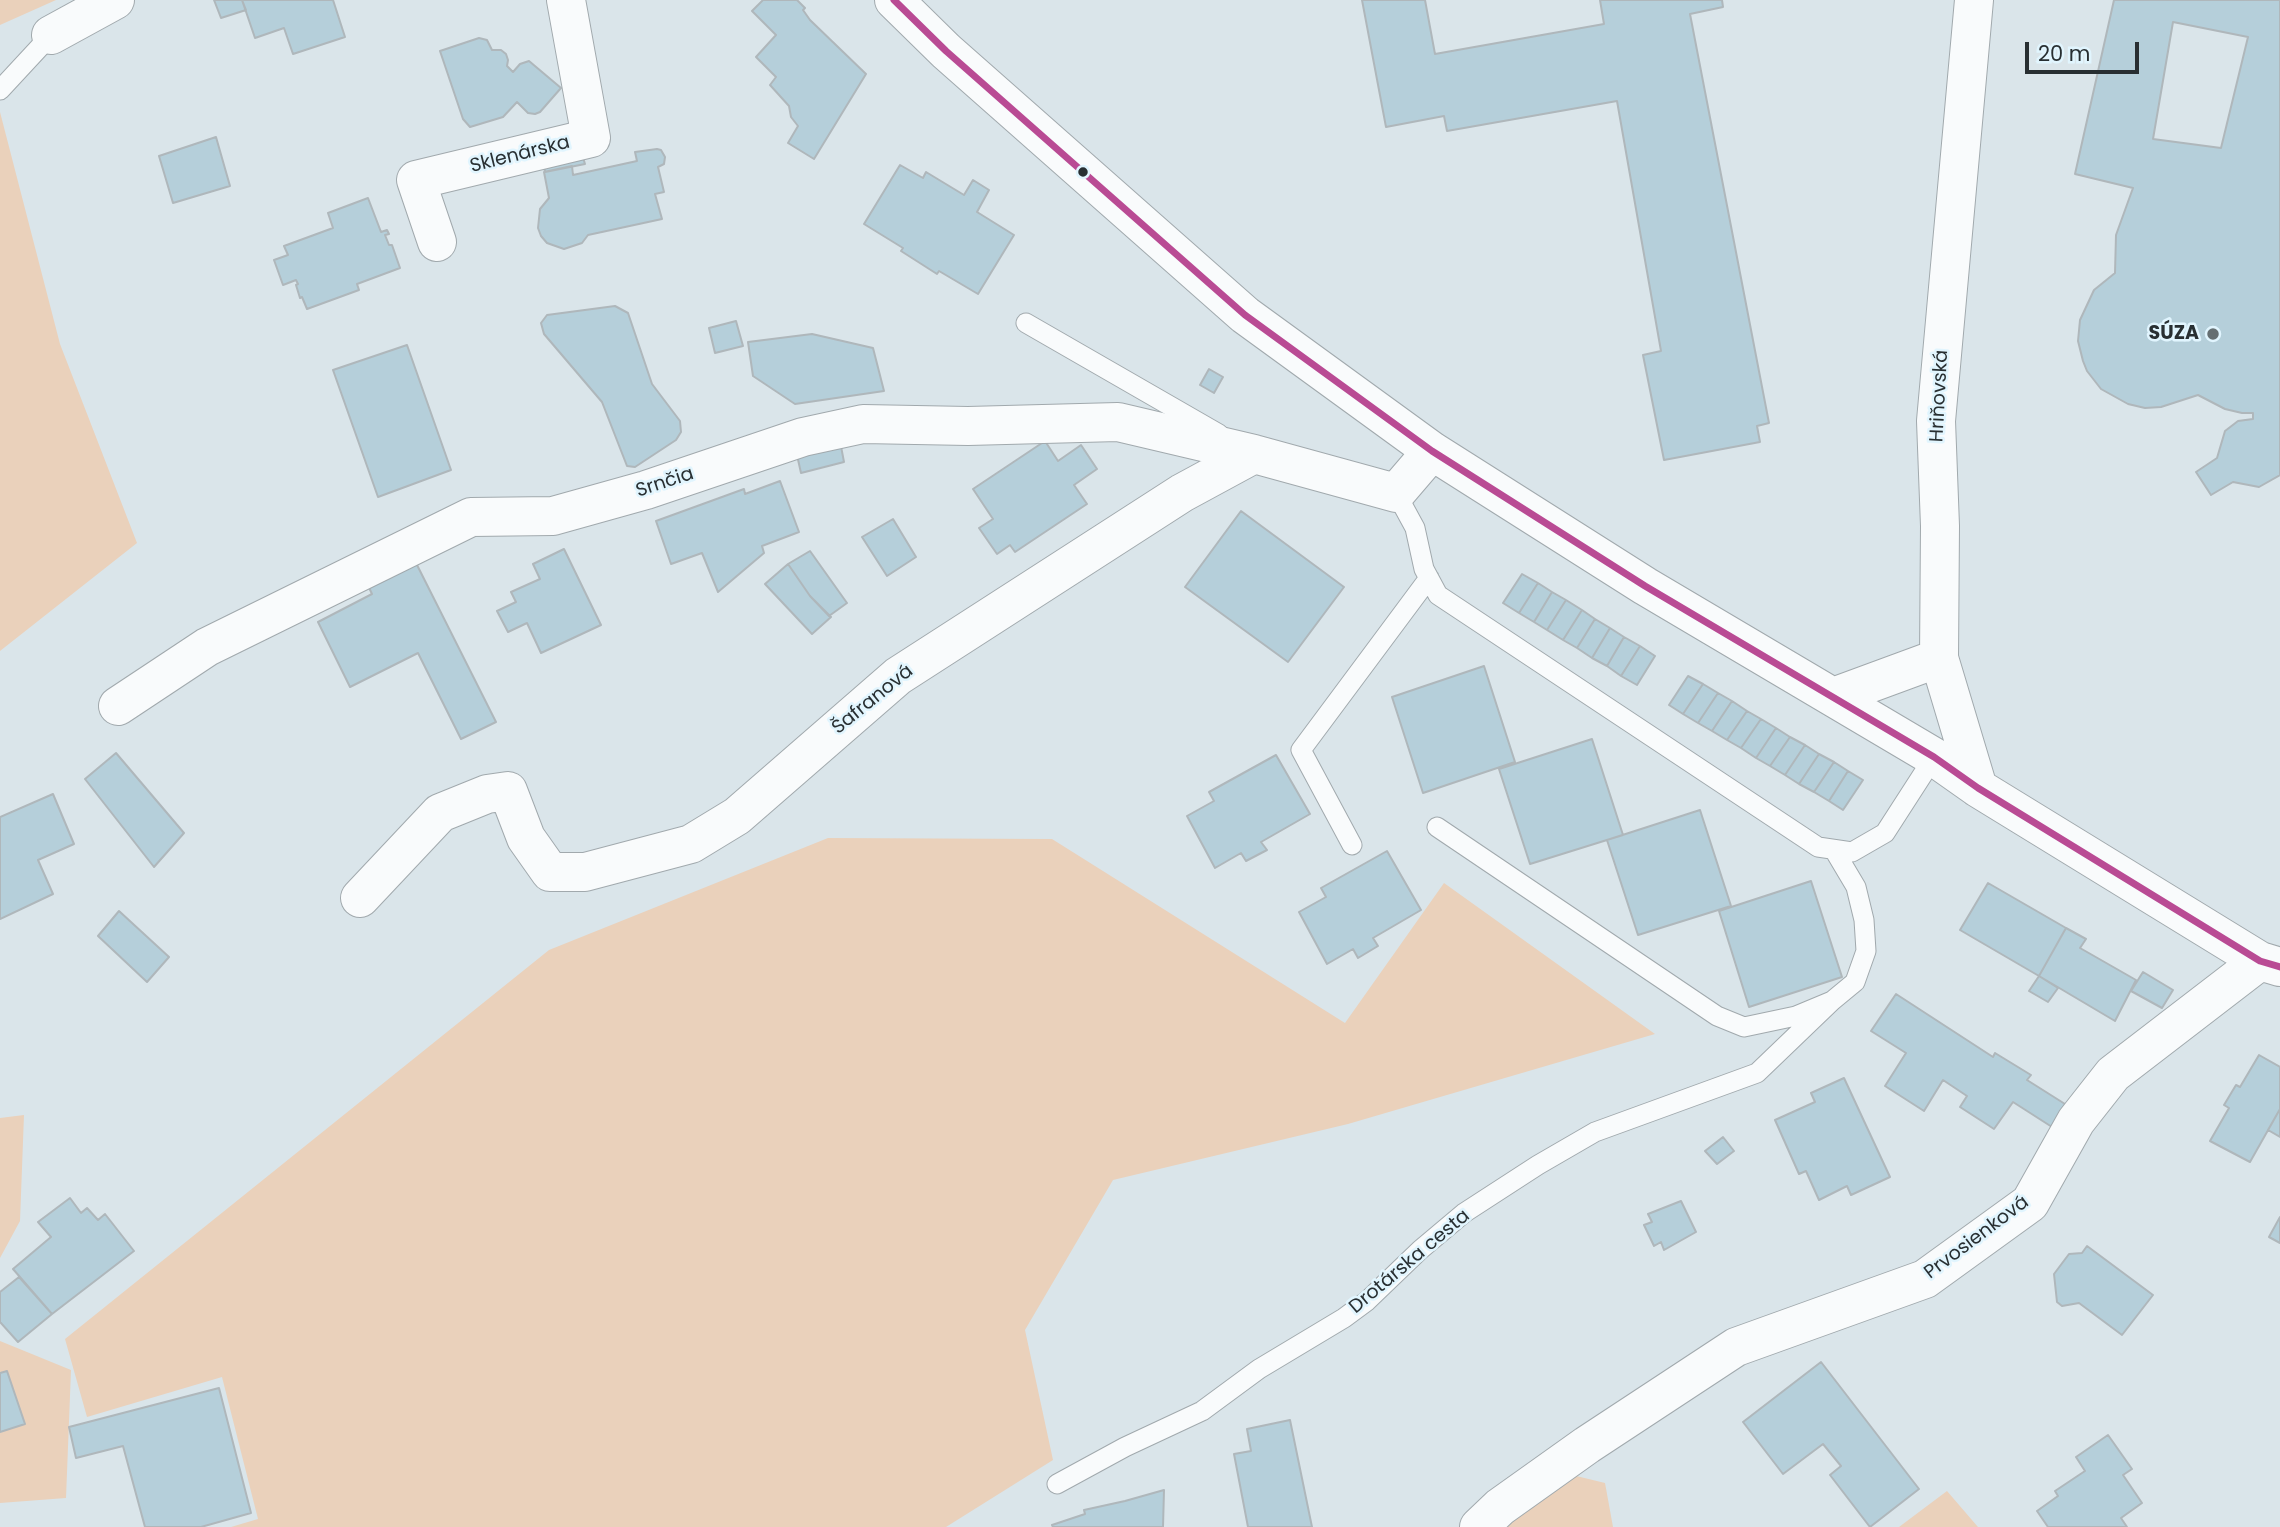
<!DOCTYPE html>
<html>
<head>
<meta charset="utf-8">
<style>
  body { margin:0 }
  #map { position:relative; width:2280px; height:1527px; overflow:hidden; background:#dae5ea; font-family:Poppins,sans-serif }
  canvas { display:block }
  .scale { position:absolute; left:2025px; top:42px; width:114px; height:32px; box-sizing:border-box; border:4px solid #282f32; border-top:0; padding-left:9px; font-size:21px; line-height:24px; white-space:nowrap; color:#282f32; -webkit-text-stroke:5px #e1f5fe; paint-order:stroke }
</style>
</head>
<body>
<div id="map">
<canvas width="2280" height="1527"></canvas>
<div class="scale">20 m</div>
</div>
<script>
const c = document.querySelector('canvas').getContext('2d');
c.lineJoin = 'round';
function fillPath(path, color) { c.fillStyle = color; c.fill(path, 'evenodd'); }
function trace(path, color, width, dash) { c.strokeStyle = color; c.lineWidth = width; c.lineCap = dash ? 'butt' : 'round'; c.setLineDash(dash || []); c.stroke(path); }
function drawText(font, color, halo, rows, align = 'center') {
  c.font = font + ' Poppins,sans-serif'; c.lineWidth = 5; c.setLineDash([]); c.textBaseline = 'middle'; c.strokeStyle = halo; c.fillStyle = color; for (const [text, x, y, turn = 0] of rows) {
    c.save(); c.translate(x, y); c.rotate((+turn || 0) * Math.PI / 180); c.textAlign = isNaN(turn) ? turn : align; if (halo) c.strokeText(text, 0, 0); c.fillText(text, 0, 0); c.restore();
  }
}
fillPath(new Path2D(`
  M0,0H56L0,25Z
  M0,112L60,344L137,543L0,651Z
  M828,838L1052,839L1345,1023L1444,883L1655,1034L1348,1124L1113,1180L1025,1330L1053,1460L946,1527H231L258,1519L222,1377L87,1417L65,1339L549,950Z
  M24,1115L20,1221L0,1258V1118Z
  M0,1341L71,1370L66,1498L0,1503Z
  M1564,1473L1605,1483L1613,1527H1506Z
  M1947,1491L1978,1527H1899Z`), '#ead1bb');
const building = new Path2D(`
  M214,0H242L246,10L221,18Z
  M242,0H333L345,37L293,54L284,28L255,38Z
  M763,0H797L805,8L803,10L810,20L866,74L814,159L788,143L798,126L791,117L789,106L770,85L776,77L756,57L776,35L752,11Z
  M1362,0H1425L1435,54L1604,24L1600,0H1722L1723,7L1690,14L1769,423L1757,426L1760,442L1664,460L1643,355L1661,351L1617,101L1447,131L1444,116L1386,127Z
  M2114,0H2280V475L2259,487L2233,482L2211,495L2196,472L2217,458L2225,431L2238,421L2253,419V413H2242L2225,409L2198,395L2161,407L2145,408L2128,404L2101,389L2087,371L2083,361L2078,341L2080,320L2094,290L2115,273L2116,235L2133,188L2075,174ZM2173,22L2248,37L2221,148L2153,139Z
  M479,38L487,40L492,50H501L506,54L508,60L507,66L513,72L520,64L529,61L561,88L540,112L535,114L528,113L517,102L503,117L470,127L463,119L440,51Z
  M216,137L230,186L173,203L159,156Z
  M657,149L661,150L665,157L664,164L658,167L664,192L655,194L662,219L588,235L582,243L564,249L547,243L541,236L538,228L540,209L549,198L544,172L572,166L573,175L637,161L635,152Z
  M581,151L585,164L545,172L543,161Z
  M900,165L923,178L926,172L964,195L973,180L989,190L977,212L1014,235L978,294L939,271L937,274L901,251L903,248L864,224Z
  M368,198L381,232L387,230L389,234L385,235L389,245H392L400,268L357,284L359,290L307,309L302,297L300,298L296,285L298,284L296,280L283,285L274,260L288,255L284,246L333,228L328,213Z
  M615,306L628,313L652,384L680,421L681,432L676,440L635,467L627,466L602,402L544,334L541,323L547,315Z
  M736,321L743,346L715,353L709,328Z
  M812,334L873,348L884,391L795,404L753,376L748,342Z
  M407,345L451,470L378,497L333,370Z
  M1209,369L1223,377L1214,393L1200,385Z
  M839,436L844,462L801,473L795,446Z
  M1045,441L1058,461L1081,445L1097,469L1074,485L1087,504L1015,552L1010,545L997,554L979,528L993,519L973,489Z
  M780,481L799,532L762,546L764,553L718,592L702,553L671,564L656,521L744,489L745,494Z
  M1241,511L1344,587L1288,662L1185,587Z
  M893,519L916,557L887,576L862,537Z
  M564,549L601,625L541,653L527,623L508,632L497,611L516,602L511,592L540,579L533,564Z
  M810,551L847,603L829,616L810,596L788,564Z
  M412,555L496,722L461,739L418,653L350,687L318,622L372,594L365,579Z
  M788,564L810,596L831,617L812,634L765,584Z
  M1522,574L1538,583L1519,613L1503,603Z
  M1538,583L1552,592L1534,622L1519,613Z
  M1552,592L1566,600L1547,630L1534,622Z
  M1566,600L1582,610L1563,640L1547,630Z
  M1582,610L1595,619L1577,648L1563,640Z
  M1595,619L1610,628L1592,658L1577,648Z
  M1610,628L1624,637L1607,666L1592,658Z
  M1624,637L1640,646L1621,676L1607,666Z
  M1640,646L1655,656L1637,685L1621,676Z
  M1484,666L1515,762L1423,793L1392,697Z
  M1688,676L1703,684L1683,714L1669,705Z
  M1703,684L1718,693L1698,723L1683,714Z
  M1718,693L1732,701L1712,731L1698,723Z
  M1732,701L1747,711L1727,740L1712,731Z
  M1747,711L1761,719L1741,748L1727,740Z
  M1761,719L1776,728L1756,758L1741,748Z
  M1776,728L1790,737L1770,766L1756,758Z
  M1790,737L1805,745L1785,775L1770,766Z
  M1592,739L1623,835L1530,864L1499,769Z
  M1805,745L1819,754L1799,784L1785,775Z
  M116,753L184,833L154,867L85,779Z
  M1819,754L1834,762L1814,792L1799,784Z
  M1276,755L1310,814L1261,842L1267,850L1246,861L1241,853L1215,868L1187,816L1214,801L1209,792Z
  M1834,762L1848,771L1829,801L1814,792Z
  M1848,771L1863,780L1843,810L1829,801Z
  M53,794L74,844L38,860L53,894L0,919V817Z
  M1700,810L1731,906L1638,935L1607,840Z
  M1387,851L1421,910L1373,938L1378,946L1358,958L1353,949L1327,964L1299,912L1326,897L1321,888Z
  M1811,881L1842,977L1749,1007L1719,911Z
  M1988,883L2066,928L2039,976L1960,930Z
  M119,911L169,957L147,982L98,936Z
  M2066,928L2086,939L2080,948L2136,980L2115,1021L2039,976Z
  M2143,972L2173,990L2162,1008L2131,991Z
  M2039,976L2058,988L2048,1002L2029,991Z
  M1896,994L1993,1057L1995,1053L2031,1075L2027,1080L2065,1104L2052,1127L2013,1102L1994,1129L1960,1107L1967,1096L1943,1080L1924,1111L1885,1086L1906,1053L1871,1031Z
  M2259,1055L2280,1067V1109L2250,1162L2210,1141L2229,1108L2224,1105L2236,1085L2240,1087Z
  M1844,1078L1890,1177L1851,1195L1847,1186L1819,1200L1806,1171L1799,1174L1775,1120L1815,1102L1811,1093Z
  M2280,1109V1137L2268,1130Z
  M1723,1137L1734,1151L1717,1164L1705,1151Z
  M70,1198L81,1213L87,1208L98,1220L105,1214L134,1251L52,1314L13,1269L51,1237L38,1222Z
  M1681,1201L1696,1232L1664,1250L1661,1242L1654,1246L1644,1225L1652,1222L1648,1214Z
  M2280,1217V1243L2269,1237Z
  M2087,1246L2153,1295L2122,1335L2079,1303L2062,1306L2057,1302L2054,1274L2069,1254L2082,1253Z
  M19,1277L52,1314L18,1342L0,1322V1292Z
  M1821,1362L1919,1489L1870,1527L1830,1475L1841,1466L1823,1444L1783,1474L1743,1422Z
  M7,1371L25,1424L0,1432V1373Z
  M219,1388L251,1513L201,1527H145L123,1446L76,1458L69,1427Z
  M1290,1420L1312,1527H1248L1234,1454L1251,1451L1247,1429Z
  M2108,1435L2132,1469L2123,1475L2142,1503L2121,1518L2127,1527H2048L2037,1511L2058,1496L2055,1491L2085,1471L2076,1457Z
  M1164,1490L1163,1527H1053L1052,1525L1085,1514L1084,1510L1125,1501Z`);
fillPath(building, '#b5cfda');
trace(building, '#afb7bb', 2);
const lane = new Path2D(`
  M0,90L51,35
  M1026,323L1219,434
  M1396,493L1415,528L1424,569L1438,595L1818,847L1852,852L1885,833L1934,757
  M1437,827L1717,1016L1744,1027L1796,1016L1832,1001L1855,982L1866,951L1864,920L1856,887L1834,850
  M1352,845L1301,750L1429,578
  M1057,1484L1125,1447L1202,1411L1259,1369L1344,1318L1367,1301L1420,1250L1464,1213L1538,1165L1595,1132L1757,1073L1832,1001`);
const street = new Path2D(`
  M894,0L946,51L1245,315L1432,451L1645,586L1934,757L1978,788L2260,961L2280,967
  M1974,0L1936,421L1940,526L1939,658L1978,788
  M51,35L115,0
  M437,242L416,180L591,138L566,0
  M1833,697L1939,658
  M118,706L207,647L471,517L553,516L646,490L803,437L863,424L968,426L1118,422L1254,454L1396,493L1432,451
  M360,898L440,813L487,794L508,791L526,838L550,872H585L691,844L737,816L898,676L1182,493L1254,454
  M1479,1527L1500,1507L1587,1445L1736,1347L1925,1279L2030,1203L2076,1121L2113,1074L2260,961`);
trace(lane, '#a1a9ad', 21);
trace(street, '#a1a9ad', 40);
trace(lane, '#f9fbfc', 19);
trace(street, '#f9fbfc', 38);
trace(new Path2D(`
  M894,0L946,51L1245,315L1432,451L1645,586L1934,757L1978,788L2260,961L2280,967`), '#b94b94', 7);
for (const [x, y, r, color] of [
  [1083,172,6,"#282f32"],
  [2213,334,7,"#666f72"]
]) { const dot = new Path2D(); dot.arc(x, y, r, 0, 2 * Math.PI); c.fillStyle = color; c.fill(dot); trace(dot, '#e1f5fe', 2.5); }
drawText('19px', '#282f32', '#e1f5fe', [
  ["Sklenárska",520,155,-14],
  ["Hriňovská",1940,396,-87],
  ["Srnčia",665,483,-18],
  ["Šafranová",873,700,-39],
  ["Prvosienková",1977,1238,-37],
  ["Drotárska cesta",1410,1262,-40]
]);
drawText('bold 19px', '#282f32', '#e1f5fe', [
  ["SÚZA",2199,334]
], 'right');
</script>
</body>
</html>
